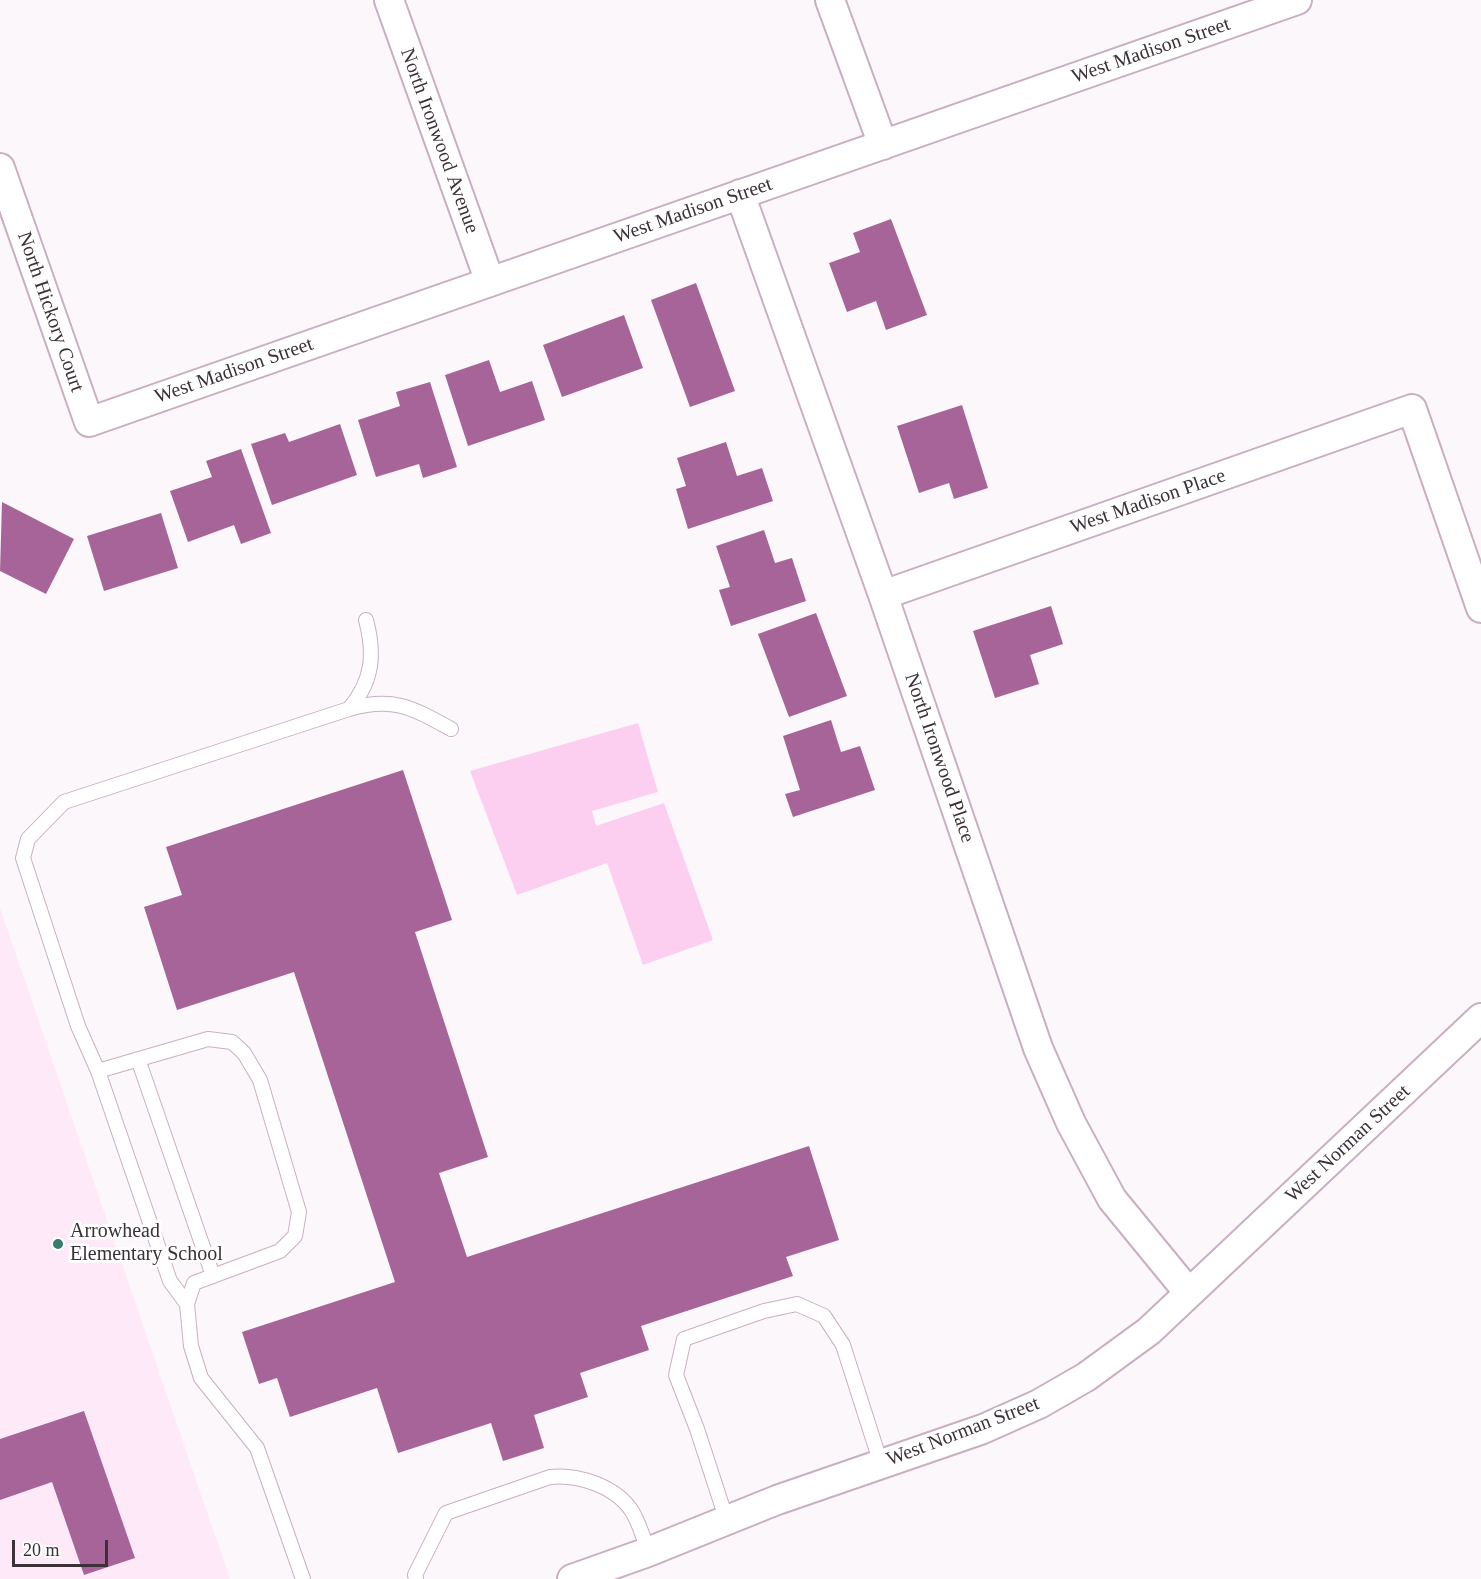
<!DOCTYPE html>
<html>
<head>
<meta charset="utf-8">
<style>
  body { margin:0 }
  #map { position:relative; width:1481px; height:1579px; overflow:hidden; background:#fcf7fb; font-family:Georgia,serif }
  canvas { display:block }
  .scale { position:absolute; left:12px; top:1540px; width:96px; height:27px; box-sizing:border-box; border:3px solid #3c3139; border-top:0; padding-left:8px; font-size:18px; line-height:21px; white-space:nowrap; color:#3c3139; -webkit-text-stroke:4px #fff; paint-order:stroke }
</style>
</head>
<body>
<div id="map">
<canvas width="1481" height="1579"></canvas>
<div class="scale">20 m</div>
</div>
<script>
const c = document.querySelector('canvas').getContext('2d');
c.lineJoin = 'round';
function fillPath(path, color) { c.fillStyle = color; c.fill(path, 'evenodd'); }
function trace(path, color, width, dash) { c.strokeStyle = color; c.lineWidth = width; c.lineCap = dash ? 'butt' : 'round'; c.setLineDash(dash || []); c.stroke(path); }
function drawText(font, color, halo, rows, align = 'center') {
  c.font = font + ' Georgia,serif'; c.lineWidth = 6; c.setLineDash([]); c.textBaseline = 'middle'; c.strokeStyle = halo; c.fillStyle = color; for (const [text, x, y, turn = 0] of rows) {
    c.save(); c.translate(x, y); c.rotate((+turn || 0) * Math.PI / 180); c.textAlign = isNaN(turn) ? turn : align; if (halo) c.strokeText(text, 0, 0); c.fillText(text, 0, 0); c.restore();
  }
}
fillPath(new Path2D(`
  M0,908L230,1579H0Z`), '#fee9f8');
fillPath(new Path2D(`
  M638,723L658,792L592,811L596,826L664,803L713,940L643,965L607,863L517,895L470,771Z`), '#fccff1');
fillPath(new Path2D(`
  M891,219L927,315L886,330L876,301L847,312L829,263L860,252L853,233Z
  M696,283L735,391L690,407L651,300Z
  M624,315L643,368L562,397L543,345Z
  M489,360L500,392L532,381L545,420L468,446L445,375Z
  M430,382L457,467L423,478L419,464L376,477L358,420L400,406L396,392Z
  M962,405L988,488L954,499L949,483L919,493L897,426Z
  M340,424L357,475L272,505L251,444L285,433L289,442Z
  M726,442L737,476L762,468L773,501L688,529L676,489L686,486L677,458Z
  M241,449L271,533L241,544L234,525L188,542L170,491L212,477L206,461Z
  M2,502L74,539L46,594L0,571Z
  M161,513L178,568L104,591L87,536Z
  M764,530L775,563L792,558L806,601L731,626L719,590L730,587L716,546Z
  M1051,606L1063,644L1030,655L1039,684L995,698L973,631Z
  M816,613L847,696L789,717L758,634Z
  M831,720L841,752L860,746L875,790L793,817L785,794L800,790L783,736Z
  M403,770L452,920L415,932L488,1157L439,1173L467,1257L809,1146L839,1240L786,1257L793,1276L641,1326L649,1350L580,1373L588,1397L534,1415L544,1448L503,1461L491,1423L398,1453L377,1388L290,1417L277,1378L259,1384L242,1332L395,1282L294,972L177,1010L144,907L182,895L166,847Z
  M84,1411L135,1558L84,1575L52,1482L0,1500V1439Z`), '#a76498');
const service = new Path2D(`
  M349,709C373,681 375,654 366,620
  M138,1059L213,1276
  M98,1071L170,1281L187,1304
  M727,1521L697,1429L676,1375L684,1339L764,1311L797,1304L824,1316L843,1345L881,1464
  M303,1579L257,1448L201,1378L191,1346L187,1304L194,1283L280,1251L295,1236L299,1212L260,1080L244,1053L232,1042L208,1039L98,1071L78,1026L23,858L28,839L64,802L349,709C393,696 413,708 451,729
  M416,1579L415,1575L446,1513L550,1477C578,1474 617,1486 633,1513C640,1525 644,1539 648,1552`);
const minor = new Path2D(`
  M389,0L490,282
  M830,0L883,145
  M0,168L89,422L1297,0
  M740,194L883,595L1038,1048L1071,1123L1112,1199L1189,1293
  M883,595L1412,409L1481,608
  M572,1579L648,1552L777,1500L983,1429L1039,1404L1086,1377L1149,1331L1481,1018`);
trace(service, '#caafc3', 16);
trace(minor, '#caafc3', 32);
trace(service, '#fff', 14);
trace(minor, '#fff', 28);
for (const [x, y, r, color] of [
  [58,1244,6,"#357c73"]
]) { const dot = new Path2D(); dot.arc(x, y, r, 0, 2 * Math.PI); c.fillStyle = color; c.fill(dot); trace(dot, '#fff', 2); }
drawText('20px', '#3c3139', '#fff', [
  ["West Madison Street",1151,51,-19],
  ["North Ironwood Avenue",439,141,70],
  ["West Madison Street",693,211,-19],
  ["North Hickory Court",50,312,71],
  ["West Madison Street",234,371,-19],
  ["West Madison Place",1148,502,-19],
  ["North Ironwood Place",939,758,71],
  ["West Norman Street",1348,1144,-43],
  ["West Norman Street",963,1432,-21]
]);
drawText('20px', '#3c3139', '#fff', [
  ["Arrowhead",70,1232],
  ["Elementary School",70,1255]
], 'left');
</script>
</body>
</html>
